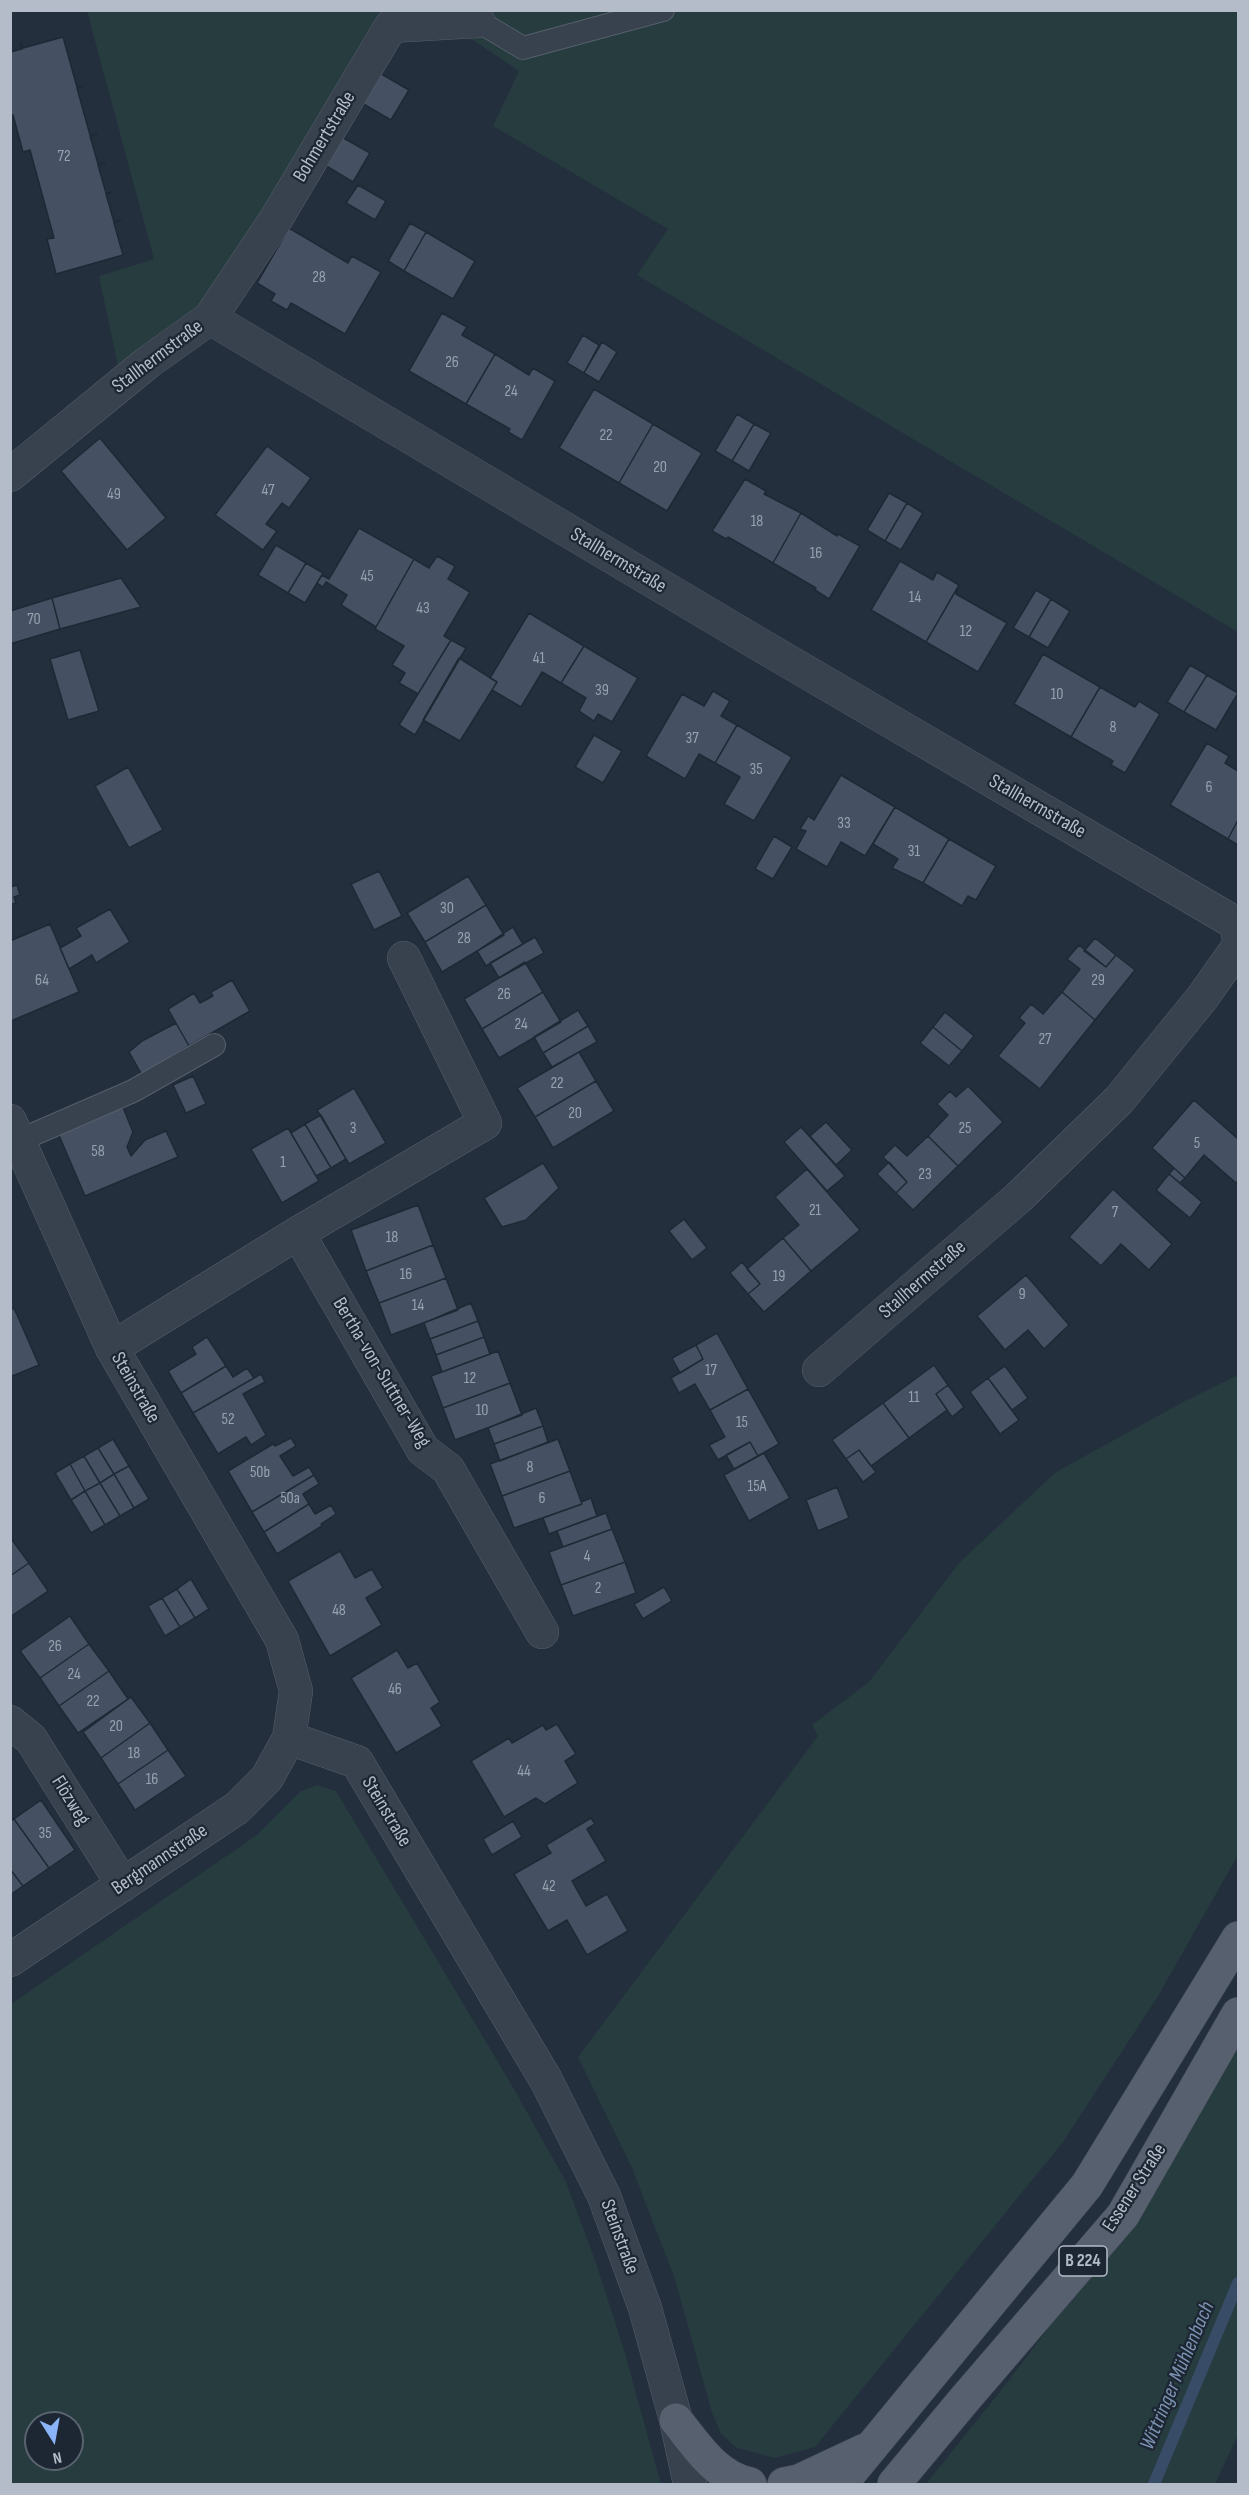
<!DOCTYPE html>
<html>
<head>
<meta charset="utf-8">
<style>
  body { margin:0 }
  #map { position:relative; width:1249px; height:2495px; overflow:hidden; background:#242f3e; font-family:"Sofia Sans Condensed",sans-serif }
  canvas { display:block }
  .frame { position:absolute; inset:0; border:12px solid #b4bcc9; pointer-events:none }
  .north { position:absolute; left:24px; top:2411px; width:60px; height:60px; box-sizing:border-box; background:#1d2633; border:2px solid #59626f; border-radius:50%; rotate:169deg; font-size:16px; font-weight:700; line-height:24px; text-align:center; color:#b4bcc9 }
  .north::after { content:''; display:block; margin:auto; width:21px; height:27px; background:#8ab4f8; clip-path:polygon(50% 0,100% 100%,50% 72%,0 100%) }
</style>
</head>
<body>
<div id="map">
<canvas width="1249" height="2495"></canvas>
<div class="frame"></div>
<div class="north">N</div>
</div>
<script>
const c = document.querySelector('canvas').getContext('2d');
c.lineJoin = 'round';
function fillPath(path, color) { c.fillStyle = color; c.fill(path, 'evenodd'); }
function trace(path, color, width, dash) { c.strokeStyle = color; c.lineWidth = width; c.lineCap = dash ? 'butt' : 'round'; c.setLineDash(dash || []); c.stroke(path); }
function drawText(font, color, halo, rows, align = 'center') {
  c.font = font + ' "Sofia Sans Condensed",sans-serif'; c.lineWidth = 4.5; c.setLineDash([]); c.textBaseline = 'middle'; c.strokeStyle = halo; c.fillStyle = color; for (const [text, x, y, turn = 0] of rows) {
    c.save(); c.translate(x, y); c.rotate((+turn || 0) * Math.PI / 180); c.textAlign = isNaN(turn) ? turn : align; if (halo) c.strokeText(text, 0, 0); c.fillText(text, 0, 0); c.restore();
  }
}
fillPath(new Path2D(`
  M87,11H1238V632L637,275L668,229L493,126L519,71L473,40L379,13L267,204L202,304L118,366L99,276L154,259Z
  M1238,1375V1855L1158,1996L1063,2142L815,2447L775,2458L737,2448L721,2434L712,2413L675,2279L632,2168L578,2057L818,1736L812,1725L869,1682L959,1563L1056,1472L1185,1401Z
  M317,1785L336,1791L510,2082L566,2182L596,2263L624,2350L661,2484H11V2004L257,1835L301,1791ZM36,2423H72V2459H36Z
  M1238,2044V2435L1215,2484H926L1002,2389L1093,2270Z`), '#263c3f');
trace(new Path2D(`
  M1154,2484L1238,2283`), '#394c67', 12);
const building = new Path2D(`
  M63,37L77,87L84,86L77,88L90,135L97,134L90,136L98,164L105,163L98,165L106,193L113,192L106,194L114,222L121,220L114,223L123,255L56,274L47,239L54,238L30,150L23,152L13,115L10,116V52L22,49L20,42L23,48Z
  M378,72L409,90L391,120L360,102Z
  M340,136L370,153L353,182L323,164Z
  M358,185L386,201L375,220L346,203Z
  M410,223L426,232L404,271L388,261Z
  M289,228L348,263L352,256L381,272L345,334L291,303L287,310L271,301L275,294L257,283Z
  M426,232L475,261L453,299L404,271Z
  M442,313L467,327L462,335L495,354L466,404L409,371Z
  M583,335L599,345L584,373L567,363Z
  M602,342L617,352L599,382L584,373Z
  M495,354L529,375L533,368L555,381L522,440L508,432L510,429L466,404Z
  M594,389L653,424L619,483L559,448Z
  M737,414L754,424L732,461L715,451Z
  M653,424L702,453L667,511L619,483Z
  M754,424L771,433L749,471L732,461Z
  M100,438L166,518L127,550L61,471Z
  M267,446L311,478L289,508L282,503L266,524L277,531L263,550L215,515Z
  M745,479L766,491L764,494L801,513L773,563L728,537L726,539L712,531Z
  M889,493L907,503L885,541L867,530Z
  M907,503L923,513L901,550L885,541Z
  M801,513L837,536L838,534L860,546L829,599L815,590L816,588L773,563Z
  M359,528L414,559L376,627L341,605L347,595L326,582L323,587L317,583L322,575L329,579Z
  M276,545L306,563L288,593L258,575Z
  M437,556L455,566L448,579L470,592L444,636L451,640L418,694L399,683L405,673L392,665L404,646L375,629L414,559L429,568Z
  M900,561L933,580L937,572L959,585L926,642L871,610Z
  M306,563L323,573L305,603L288,593Z
  M121,578L141,607L60,629L52,598Z
  M959,585L956,594L1007,623L978,672L926,642Z
  M1036,590L1051,599L1029,637L1013,628Z
  M52,598L60,629L10,644V611Z
  M1051,599L1070,611L1048,648L1029,637Z
  M529,613L584,646L561,683L542,672L521,707L492,690L497,682L490,678Z
  M451,640L466,648L415,735L399,725Z
  M584,646L638,678L612,722L598,714L594,721L579,711L586,698L561,683Z
  M80,650L99,711L68,720L50,659Z
  M1043,654L1100,687L1071,737L1014,704Z
  M459,658L497,682L460,741L423,720Z
  M1190,665L1207,675L1184,712L1167,702Z
  M1207,675L1238,693L1216,730L1184,712Z
  M1100,687L1135,707L1139,701L1160,714L1125,773L1111,765L1113,761L1071,737Z
  M713,691L730,701L721,716L737,725L715,763L699,754L685,779L646,756L682,694L704,706Z
  M737,725L792,757L754,821L724,804L740,777L715,763Z
  M594,735L622,751L603,783L575,767Z
  M1207,743L1229,756L1225,763L1238,771V820L1228,839L1170,805Z
  M128,767L163,830L129,848L95,786Z
  M841,775L895,807L865,856L841,842L827,867L796,849L806,831L800,829L808,816L814,820Z
  M895,807L949,839L923,883L892,868L898,859L873,844Z
  M1238,820V845L1228,839Z
  M774,836L792,847L773,879L755,869Z
  M949,839L996,866L976,900L968,896L962,906L923,883Z
  M379,871L402,916L374,930L351,884Z
  M468,876L486,905L425,942L407,913Z
  M17,885L20,895L14,897L16,903L10,905V887Z
  M486,905L504,935L442,972L425,942Z
  M110,909L130,942L96,963L92,955L69,969L60,948L81,936L76,928Z
  M50,924L79,992L11,1021L10,941Z
  M513,927L523,944L486,966L477,951Z
  M535,937L544,953L499,978L490,963Z
  M1095,938L1116,955L1106,967L1084,951Z
  M1079,945L1106,967L1116,955L1135,970L1095,1020L1062,992L1080,969L1067,959Z
  M525,962L543,992L482,1029L464,999Z
  M232,980L250,1011L189,1046L168,1009L194,993L200,1003L213,996L211,992Z
  M543,992L561,1022L499,1058L482,1029Z
  M1062,992L1095,1020L1040,1089L998,1056L1025,1023L1019,1018L1031,1004L1043,1014Z
  M578,1010L588,1026L543,1053L534,1037Z
  M945,1012L974,1036L962,1051L933,1027Z
  M176,1023L189,1046L142,1075L129,1052L142,1041Z
  M588,1026L597,1042L552,1067L543,1053Z
  M933,1027L962,1051L949,1066L920,1043Z
  M579,1052L596,1081L535,1117L517,1088Z
  M193,1076L206,1104L186,1113L173,1085Z
  M596,1081L614,1111L553,1148L535,1117Z
  M968,1086L1003,1122L958,1166L928,1136L948,1115L937,1104L950,1091L956,1097Z
  M354,1088L386,1143L349,1164L317,1110Z
  M1194,1100L1238,1139V1181L1236,1183L1204,1155L1185,1178L1152,1148Z
  M122,1105L133,1132L127,1147L131,1156L145,1140L166,1131L178,1157L85,1196L58,1133Z
  M321,1115L346,1159L331,1168L305,1124Z
  M826,1122L852,1150L836,1165L810,1136Z
  M305,1124L331,1168L316,1176L291,1133Z
  M801,1127L845,1176L827,1191L784,1142Z
  M288,1128L319,1181L282,1203L251,1149Z
  M928,1136L958,1166L913,1210L896,1193L907,1182L883,1157L895,1145L907,1156Z
  M889,1162L907,1182L896,1193L877,1174Z
  M543,1163L559,1188L526,1220L502,1227L484,1198Z
  M1174,1168L1185,1178L1180,1183L1169,1174Z
  M807,1169L860,1230L811,1271L783,1238L799,1225L775,1197Z
  M1169,1174L1202,1202L1190,1218L1156,1190Z
  M1113,1189L1172,1244L1149,1270L1121,1244L1101,1266L1069,1237Z
  M418,1205L433,1245L366,1271L351,1230Z
  M684,1219L707,1248L692,1260L669,1231Z
  M783,1238L811,1271L764,1312L748,1294L760,1284L747,1269Z
  M433,1245L446,1278L379,1303L366,1271Z
  M742,1262L760,1284L748,1294L730,1273Z
  M1026,1275L1069,1325L1044,1349L1028,1330L1005,1350L977,1316Z
  M446,1278L458,1310L391,1335L379,1303Z
  M471,1303L478,1321L430,1339L424,1323Z
  M14,1308L39,1365L10,1377V1310Z
  M478,1321L484,1337L436,1355L430,1339Z
  M717,1333L748,1389L710,1410L695,1384L679,1393L671,1378L703,1359L696,1345Z
  M207,1337L226,1366L181,1393L168,1371L196,1354L192,1347Z
  M484,1337L490,1354L442,1372L436,1355Z
  M696,1345L703,1359L680,1373L672,1358Z
  M498,1351L510,1383L443,1408L431,1376Z
  M934,1365L948,1385L936,1394L947,1410L909,1438L883,1403Z
  M226,1366L233,1377L247,1368L254,1378L193,1413L181,1393Z
  M1005,1366L1028,1398L1012,1410L988,1378Z
  M261,1374L265,1382L243,1394L266,1435L251,1445L246,1437L218,1454L193,1413Z
  M988,1378L1019,1420L1000,1434L970,1392Z
  M510,1383L522,1415L455,1440L443,1408Z
  M948,1385L964,1407L952,1417L936,1394Z
  M748,1389L779,1444L758,1456L750,1442L718,1460L709,1445L725,1437L710,1410Z
  M883,1403L909,1438L871,1466L859,1450L846,1459L832,1440Z
  M536,1408L543,1426L494,1444L488,1428Z
  M543,1426L548,1442L500,1461L494,1444Z
  M291,1438L296,1446L280,1456L293,1476L309,1467L314,1475L252,1512L228,1471L273,1444L275,1446Z
  M113,1439L129,1466L114,1474L98,1448Z
  M558,1439L570,1471L502,1496L490,1464Z
  M750,1442L758,1456L734,1469L726,1455Z
  M98,1448L114,1474L100,1483L84,1456Z
  M859,1450L876,1472L863,1482L846,1459Z
  M764,1453L790,1498L749,1521L724,1475Z
  M84,1456L100,1483L85,1491L70,1464Z
  M70,1464L85,1491L71,1500L55,1473Z
  M129,1466L149,1499L134,1508L114,1474Z
  M570,1471L582,1504L514,1528L502,1496Z
  M114,1474L134,1508L120,1516L100,1483Z
  M314,1475L319,1484L303,1494L309,1504L264,1532L252,1512Z
  M100,1483L120,1516L105,1525L85,1491Z
  M837,1487L849,1518L818,1531L806,1500Z
  M85,1491L105,1525L91,1533L71,1500Z
  M591,1498L597,1516L549,1534L543,1518L582,1504L581,1502Z
  M309,1504L315,1514L331,1505L336,1514L321,1524L322,1526L277,1554L264,1532Z
  M606,1513L612,1529L563,1547L557,1531Z
  M612,1529L625,1562L561,1585L549,1552Z
  M10,1537L29,1563L10,1576Z
  M340,1551L355,1578L372,1569L383,1588L366,1598L382,1625L330,1656L288,1581Z
  M625,1562L636,1593L573,1616L561,1585Z
  M29,1563L48,1591L10,1617V1576Z
  M191,1579L209,1609L195,1618L177,1589Z
  M664,1587L672,1601L643,1619L634,1604Z
  M177,1589L195,1618L180,1627L162,1598Z
  M162,1598L180,1627L165,1636L148,1606Z
  M70,1616L89,1644L40,1678L20,1651Z
  M89,1644L109,1671L59,1706L40,1678Z
  M397,1650L408,1668L417,1663L440,1702L431,1708L442,1726L396,1753L351,1678Z
  M109,1671L128,1699L78,1733L59,1706Z
  M131,1697L150,1723L101,1758L83,1732Z
  M150,1723L168,1750L118,1784L101,1758Z
  M557,1724L576,1754L565,1761L578,1783L545,1804L536,1798L504,1817L471,1761L509,1738L512,1743L543,1725L546,1730Z
  M168,1750L186,1776L135,1810L118,1784Z
  M41,1800L75,1850L49,1868L14,1819Z
  M591,1818L595,1824L587,1829L606,1861L572,1881L586,1906L607,1894L628,1931L587,1955L567,1920L548,1931L514,1874L551,1853L546,1845Z
  M14,1819L49,1868L23,1886L10,1869V1821Z
  M513,1821L522,1837L492,1855L483,1839Z
  M10,1869L23,1886L10,1895Z`);
fillPath(building, '#455162');
trace(building, '#1f2835', 1.5);
const service = new Path2D(`
  M476,10L478,21L523,48L663,10
  M18,1141L133,1091L214,1045`);
const minor = new Path2D(`
  M210,318L757,643L1237,924L1238,935
  M10,475L147,363L210,318L276,219L391,26L478,21
  M10,1121L112,1348L282,1640L296,1691L289,1738L267,1778L237,1808L10,1960
  M298,1233L423,1450L448,1469L542,1632
  M112,1348L298,1233L485,1123L404,958
  M819,1370L1018,1198L1119,1100L1202,998L1238,947
  M10,1722L31,1739L123,1885
  M289,1738L357,1762L546,2080L604,2196L645,2308L676,2420L690,2484`);
const primary = new Path2D(`
  M676,2420C697,2446 716,2477 750,2484
  M784,2484L799,2481L865,2450
  M841,2484L1087,2185L1238,1938
  M894,2484L964,2400L1123,2215L1238,2014`);
trace(service, '#565f6c', 24);
trace(minor, '#565f6c', 34);
trace(primary, '#414a57', 34);
trace(service, '#38414e', 22);
trace(minor, '#38414e', 33);
trace(primary, '#56606e', 33);
drawText('16px', '#98a1af', null, [
  ["72",64,157],
  ["28",319,278],
  ["26",452,363],
  ["24",511,392],
  ["22",606,436],
  ["20",660,468],
  ["47",268,491],
  ["49",114,495],
  ["18",757,522],
  ["16",816,554],
  ["45",367,577],
  ["14",915,598],
  ["43",423,609],
  ["70",34,620],
  ["12",966,632],
  ["41",539,659],
  ["39",602,691],
  ["10",1057,695],
  ["8",1113,728],
  ["37",692,739],
  ["35",756,770],
  ["6",1209,788],
  ["33",844,824],
  ["31",914,852],
  ["30",447,909],
  ["28",464,939],
  ["64",42,981],
  ["29",1098,981],
  ["26",504,995],
  ["24",521,1025],
  ["27",1045,1040],
  ["22",557,1084],
  ["20",575,1114],
  ["3",353,1129],
  ["25",965,1129],
  ["5",1197,1144],
  ["58",98,1152],
  ["1",283,1163],
  ["23",925,1175],
  ["21",815,1211],
  ["7",1115,1213],
  ["18",392,1238],
  ["16",406,1275],
  ["19",779,1277],
  ["9",1022,1295],
  ["14",418,1306],
  ["17",711,1371],
  ["12",470,1379],
  ["11",914,1398],
  ["10",482,1411],
  ["52",228,1420],
  ["15",742,1423],
  ["8",530,1468],
  ["50b",260,1473],
  ["15A",757,1487],
  ["50a",290,1499],
  ["6",542,1499],
  ["4",587,1557],
  ["2",598,1589],
  ["48",339,1611],
  ["26",55,1647],
  ["24",74,1675],
  ["46",395,1690],
  ["22",93,1702],
  ["20",116,1727],
  ["18",134,1754],
  ["44",524,1772],
  ["16",152,1780],
  ["35",45,1834],
  ["42",549,1887]
]);
for (const [x, y, w] of [
  [1083,2261,48]
]) { const box = new Path2D(); box.roundRect(x - w / 2, y - 15, w, 30, 4.5); c.fillStyle = '#1d2633'; c.fill(box); trace(box, '#b4bcc9', 1.5); }
drawText('bold 18px', '#b4bcc9', null, [
  ["B 224",1083,2261]
]);
drawText('20px', '#b4bcc9', '#1d2633', [
  ["Bohmertstraße",325,137,-59],
  ["Stallhermstraße",158,357,-37],
  ["Stallhermstraße",618,561,31],
  ["Stallhermstraße",1037,807,30],
  ["Stallhermstraße",923,1280,-41],
  ["Bertha-von-Suttner-Weg",381,1373,59],
  ["Steinstraße",135,1388,60],
  ["Flözweg",70,1801,58],
  ["Steinstraße",386,1812,59],
  ["Bergmannstraße",160,1860,-34],
  ["Essener Straße",1135,2188,-57],
  ["Steinstraße",619,2237,70]
]);
drawText('italic 21px', '#7c92b1', '#1d2633', [
  ["Wittringer Mühlenbach",1178,2376,-67]
]);
</script>
</body>
</html>
